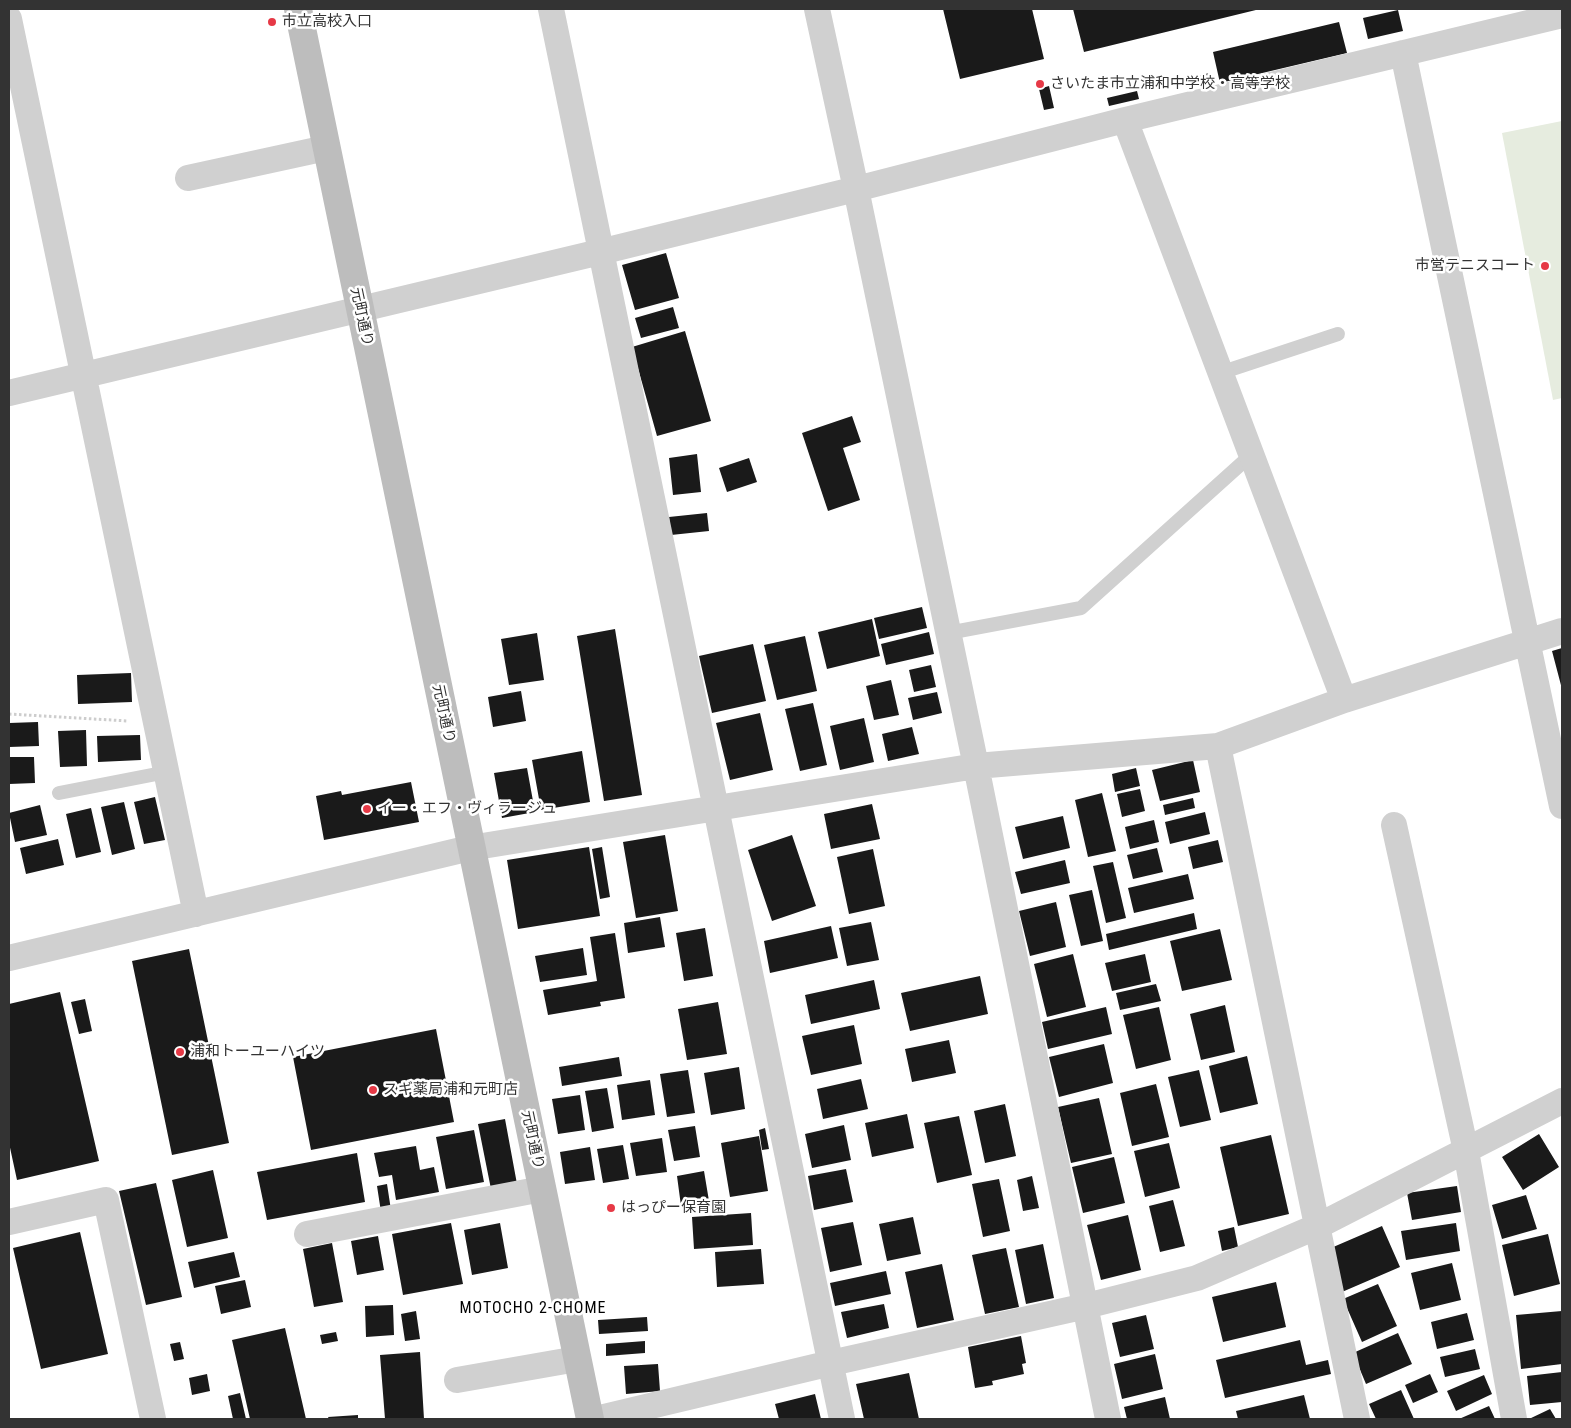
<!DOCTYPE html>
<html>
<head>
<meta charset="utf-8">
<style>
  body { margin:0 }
  #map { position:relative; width:1571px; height:1428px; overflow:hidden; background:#fff; font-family:"Roboto Condensed",sans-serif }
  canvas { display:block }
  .frame { position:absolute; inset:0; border:10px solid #333; pointer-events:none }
</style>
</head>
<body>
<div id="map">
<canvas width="1571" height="1428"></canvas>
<div class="frame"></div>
</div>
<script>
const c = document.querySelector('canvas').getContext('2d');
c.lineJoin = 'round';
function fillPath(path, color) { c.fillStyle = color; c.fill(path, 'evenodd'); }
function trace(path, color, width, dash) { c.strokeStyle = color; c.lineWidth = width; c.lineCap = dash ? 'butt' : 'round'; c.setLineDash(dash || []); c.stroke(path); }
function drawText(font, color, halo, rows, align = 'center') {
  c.font = font + ' "Roboto Condensed","Noto Sans JP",sans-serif'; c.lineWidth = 5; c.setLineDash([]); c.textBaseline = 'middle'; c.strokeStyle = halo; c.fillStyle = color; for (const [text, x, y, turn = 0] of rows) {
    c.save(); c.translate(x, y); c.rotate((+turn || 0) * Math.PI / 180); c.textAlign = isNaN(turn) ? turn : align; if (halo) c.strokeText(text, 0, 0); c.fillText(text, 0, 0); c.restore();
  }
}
fillPath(new Path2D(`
  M1562,121V398L1553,400L1502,133Z`), '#e6ecdf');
fillPath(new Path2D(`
  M943,9H1032L1044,59L960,79Z
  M1073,9H1260L1084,52Z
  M1398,10L1403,31L1368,39L1363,18Z
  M1339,22L1347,53L1220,83L1213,52Z
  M1209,73L1211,80L1200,83L1198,76Z
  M1049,86L1054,108L1044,110L1039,89Z
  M1137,91L1139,99L1109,106L1107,98Z
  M666,253L679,298L635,310L622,265Z
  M673,307L679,328L641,338L635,318Z
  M685,331L711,421L657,436L632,347Z
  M852,416L861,442L843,448L860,500L828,511L802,433Z
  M697,454L701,492L673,495L669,458Z
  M749,458L757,482L727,492L719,468Z
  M707,513L709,531L671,535L669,517Z
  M922,607L927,628L879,639L874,618Z
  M872,619L880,656L827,669L818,632Z
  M615,629L642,795L604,801L577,636Z
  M929,632L934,654L886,665L881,644Z
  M537,633L544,680L509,685L501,639Z
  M805,636L817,691L777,700L764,645Z
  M753,644L766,701L712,713L699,656Z
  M1562,648V689L1552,651Z
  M931,665L936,687L914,692L909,670Z
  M131,673L132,702L78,704L77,675Z
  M891,680L899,715L874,720L866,686Z
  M521,691L526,721L493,727L488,697Z
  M937,692L942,713L913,720L908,698Z
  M813,703L827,765L800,771L785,709Z
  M760,713L773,770L730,780L716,723Z
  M864,718L874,762L840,770L830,726Z
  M38,722L39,746L9,747V723Z
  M912,727L919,754L888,761L882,734Z
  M86,730L87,766L60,767L58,731Z
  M140,735L141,760L98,762L97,736Z
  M582,751L590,802L541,810L532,760Z
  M9,757H34L35,783L9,784Z
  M1193,760L1200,792L1160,801L1152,770Z
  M527,768L535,812L502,818L494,773Z
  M1136,768L1140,786L1115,792L1112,774Z
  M411,782L419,822L324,840L316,796L341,791L342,795Z
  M1140,789L1145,811L1122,817L1117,794Z
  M1102,793L1116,851L1088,857L1075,800Z
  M155,797L165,840L144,844L134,802Z
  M1193,798L1195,808L1165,815L1163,805Z
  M124,802L135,849L112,855L101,807Z
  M872,804L880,839L831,849L824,814Z
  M40,805L47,835L15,842L9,813Z
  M91,808L101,852L76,858L66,814Z
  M1205,812L1210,834L1170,844L1165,822Z
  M1063,816L1070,848L1023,859L1015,827Z
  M1154,820L1159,842L1130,849L1125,827Z
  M665,835L678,911L636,918L623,842Z
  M792,835L816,906L772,921L748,850Z
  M58,839L64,865L26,874L20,848Z
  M1218,840L1223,862L1193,869L1188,847Z
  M589,847L600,916L518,929L507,860Z
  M602,847L610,897L600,899L592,849Z
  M1157,848L1163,872L1133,879L1127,855Z
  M873,849L885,906L849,914L837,857Z
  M1065,860L1070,883L1021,894L1015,872Z
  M1113,862L1126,918L1106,923L1093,866Z
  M1188,874L1194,899L1134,913L1128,888Z
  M1092,890L1103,941L1081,946L1069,895Z
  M1056,902L1066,947L1030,956L1019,911Z
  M1194,913L1197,929L1109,950L1106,934Z
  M660,917L665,947L628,953L624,923Z
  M871,922L879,960L847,966L839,928Z
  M831,926L838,958L770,973L764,941Z
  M705,928L713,976L684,981L676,933Z
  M1220,929L1232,980L1182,991L1170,941Z
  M615,933L625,998L600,1002L601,1006L548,1015L543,990L597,981L590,937Z
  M583,948L587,975L540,982L535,956Z
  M189,949L229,1143L172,1155L132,961Z
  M1073,954L1086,1007L1047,1017L1034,964Z
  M1145,954L1151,982L1112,991L1105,963Z
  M980,976L988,1014L910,1031L901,993Z
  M874,980L880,1009L811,1024L805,995Z
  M1156,984L1161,1001L1120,1010L1116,993Z
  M60,992L99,1161L17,1180L9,1143V1004Z
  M85,999L92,1031L79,1034L71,1002Z
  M718,1002L727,1054L687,1060L678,1009Z
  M1225,1005L1235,1052L1201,1060L1190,1014Z
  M1106,1007L1112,1034L1048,1049L1042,1022Z
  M1159,1007L1171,1060L1136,1069L1123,1015Z
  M854,1025L862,1064L811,1075L802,1036Z
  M436,1029L454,1122L311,1150L293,1057Z
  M949,1040L956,1073L912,1082L905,1049Z
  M1104,1044L1113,1083L1059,1097L1049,1057Z
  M1247,1056L1258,1104L1220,1113L1209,1066Z
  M619,1057L622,1076L562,1086L559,1067Z
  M739,1067L745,1109L711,1115L704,1073Z
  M688,1070L695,1113L667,1117L660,1074Z
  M1199,1070L1211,1120L1180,1127L1168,1077Z
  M861,1079L868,1109L823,1119L817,1089Z
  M650,1080L655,1115L622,1120L617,1085Z
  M1156,1084L1169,1137L1132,1146L1120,1093Z
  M607,1088L614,1128L592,1132L585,1091Z
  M580,1095L585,1130L558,1134L552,1099Z
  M1099,1098L1112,1154L1071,1163L1058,1107Z
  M1005,1104L1016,1156L985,1163L974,1111Z
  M907,1114L914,1148L872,1157L865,1123Z
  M959,1116L972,1175L937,1183L924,1123Z
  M505,1119L517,1184L491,1189L478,1124Z
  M844,1125L851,1160L812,1168L805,1134Z
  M695,1126L700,1157L674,1161L668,1130Z
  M765,1128L769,1149L762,1150L759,1130Z
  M474,1130L484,1182L446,1189L436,1137Z
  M1539,1134L1559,1167L1523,1190L1502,1157Z
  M1271,1135L1289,1214L1238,1226L1220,1147Z
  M759,1136L768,1191L730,1197L721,1143Z
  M662,1138L667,1172L636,1176L630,1143Z
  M1169,1143L1180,1188L1145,1197L1134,1151Z
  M623,1145L629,1179L603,1183L597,1149Z
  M416,1146L420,1170L434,1167L439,1192L396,1200L392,1175L379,1177L374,1153Z
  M590,1147L595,1180L565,1184L560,1152Z
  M357,1153L365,1202L267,1220L257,1172Z
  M1114,1157L1125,1203L1083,1213L1072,1167Z
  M846,1169L853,1202L814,1210L808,1176Z
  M213,1170L228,1238L187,1247L172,1180Z
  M704,1171L709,1201L681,1206L677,1176Z
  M1032,1176L1039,1208L1023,1211L1017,1180Z
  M999,1179L1010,1231L983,1237L972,1184Z
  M156,1183L182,1297L146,1305L119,1191Z
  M387,1184L391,1210L381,1212L377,1186Z
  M1457,1186L1461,1212L1412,1220L1407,1193Z
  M1526,1195L1537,1229L1502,1239L1492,1205Z
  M1173,1200L1185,1246L1160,1252L1149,1206Z
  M751,1213L753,1245L694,1249L692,1217Z
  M1128,1215L1141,1270L1101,1280L1087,1225Z
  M913,1217L921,1254L887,1261L879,1224Z
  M853,1222L862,1265L830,1272L821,1228Z
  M451,1223L463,1284L403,1295L392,1234Z
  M500,1223L508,1268L472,1275L464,1230Z
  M1456,1223L1460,1251L1406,1260L1401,1231Z
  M1382,1226L1400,1267L1342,1292L1324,1251Z
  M1234,1227L1238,1247L1222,1251L1218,1231Z
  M80,1232L108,1354L41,1369L13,1248Z
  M1548,1234L1560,1284L1514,1296L1502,1245Z
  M378,1236L384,1270L357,1275L351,1241Z
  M332,1243L343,1302L314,1307L303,1249Z
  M1043,1244L1054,1298L1026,1304L1015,1250Z
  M1006,1248L1019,1307L985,1314L972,1255Z
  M761,1249L764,1284L717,1287L715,1252Z
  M234,1252L240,1277L194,1288L188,1262Z
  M1452,1263L1461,1300L1420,1310L1411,1273Z
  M942,1264L954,1320L917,1328L905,1272Z
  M886,1271L891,1294L835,1306L830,1283Z
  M245,1280L251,1307L221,1314L215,1286Z
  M1276,1282L1286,1327L1223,1342L1212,1297Z
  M1378,1284L1397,1326L1362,1342L1343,1299Z
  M884,1304L889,1328L847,1338L841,1312Z
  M393,1305L394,1335L366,1337L365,1306Z
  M416,1311L420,1339L405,1341L401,1314Z
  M1562,1311V1364L1521,1369L1516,1315Z
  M1467,1313L1474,1340L1437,1349L1431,1322Z
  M1146,1315L1154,1349L1120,1357L1112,1323Z
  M647,1317L648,1331L599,1334L598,1320Z
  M285,1328L306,1419H250L232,1340Z
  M336,1332L338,1341L322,1344L320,1335Z
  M1398,1333L1412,1364L1366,1384L1353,1353Z
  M1021,1336L1026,1363L1022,1364L1024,1374L992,1381L993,1385L975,1388L968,1347Z
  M1300,1340L1306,1365L1328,1360L1331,1374L1225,1398L1216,1360Z
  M645,1341V1353L606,1356V1344Z
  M180,1342L184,1359L174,1361L170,1344Z
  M1475,1349L1480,1369L1445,1377L1440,1357Z
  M420,1352L424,1419H385L380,1355Z
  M1155,1354L1163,1389L1122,1399L1114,1364Z
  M658,1364L660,1391L626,1394L624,1366Z
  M1562,1372V1402L1530,1405L1527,1376Z
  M909,1373L919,1419H864L856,1384Z
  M207,1374L210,1391L192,1395L189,1378Z
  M1430,1374L1438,1392L1413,1403L1405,1385Z
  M1484,1375L1492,1394L1456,1411L1447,1391Z
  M1401,1390L1414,1419H1376L1369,1404Z
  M240,1393L246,1419H233L228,1396Z
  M815,1394L821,1419H779L775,1404Z
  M1304,1395L1310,1419H1238L1236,1411Z
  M1165,1397L1170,1419H1127L1124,1407Z
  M1489,1406L1495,1419H1459Z
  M1550,1409L1556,1419H1529Z
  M358,1415V1419H329L328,1417Z`), '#1a1a1a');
trace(new Path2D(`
  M9,714L128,721`), '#cdcdcd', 3, [2.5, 2.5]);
trace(new Path2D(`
  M1220,373L1338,334
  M948,633L1081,608L1251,455
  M59,793L167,772`), '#d0d0d0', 14);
trace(new Path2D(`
  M551,9L842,1419
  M817,9L856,189L976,766L1108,1419
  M9,19L196,914
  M1403,53L1562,806
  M1125,120L1344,700
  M188,178L326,148
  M9,393L600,252L856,189L1125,120L1562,15
  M1218,746L1357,1419
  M1394,825L1466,1151L1514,1419
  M9,958L470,848L976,766L1218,746L1344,700L1562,631
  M9,1222L106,1200L153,1419
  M307,1234L542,1189
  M457,1380L577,1359
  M596,1419L831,1363L1086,1306L1197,1278L1318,1226L1562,1101`), '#d0d0d0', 26);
trace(new Path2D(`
  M298,9L590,1419`), '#bdbdbd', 28);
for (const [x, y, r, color] of [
  [272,22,5,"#e63946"],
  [1040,84,5,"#e63946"],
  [1545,266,5,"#e63946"],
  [367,809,5,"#e63946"],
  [180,1052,5,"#e63946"],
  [373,1090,5,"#e63946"],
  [611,1208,5,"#e63946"]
]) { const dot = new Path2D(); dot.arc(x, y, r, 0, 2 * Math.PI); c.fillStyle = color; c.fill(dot); trace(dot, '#fff', 2); }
drawText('15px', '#333', '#fff', [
  ["市立高校入口",282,22],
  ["さいたま市立浦和中学校・高等学校",1050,84],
  ["市営テニスコート",1535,266,"right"],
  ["イー・エフ・ヴィラージュ",377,809],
  ["浦和トーユーハイツ",190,1052],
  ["スギ薬局浦和元町店",383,1090],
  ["はっぴー保育園",621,1208]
], 'left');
drawText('15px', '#333', '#fff', [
  ["元町通り",361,317,78],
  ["元町通り",443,714,78],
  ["元町通り",532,1140,78]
]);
c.letterSpacing = '1px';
drawText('16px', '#000', '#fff', [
  ["MOTOCHO 2-CHOME",533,1309]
]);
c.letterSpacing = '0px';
</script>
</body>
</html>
